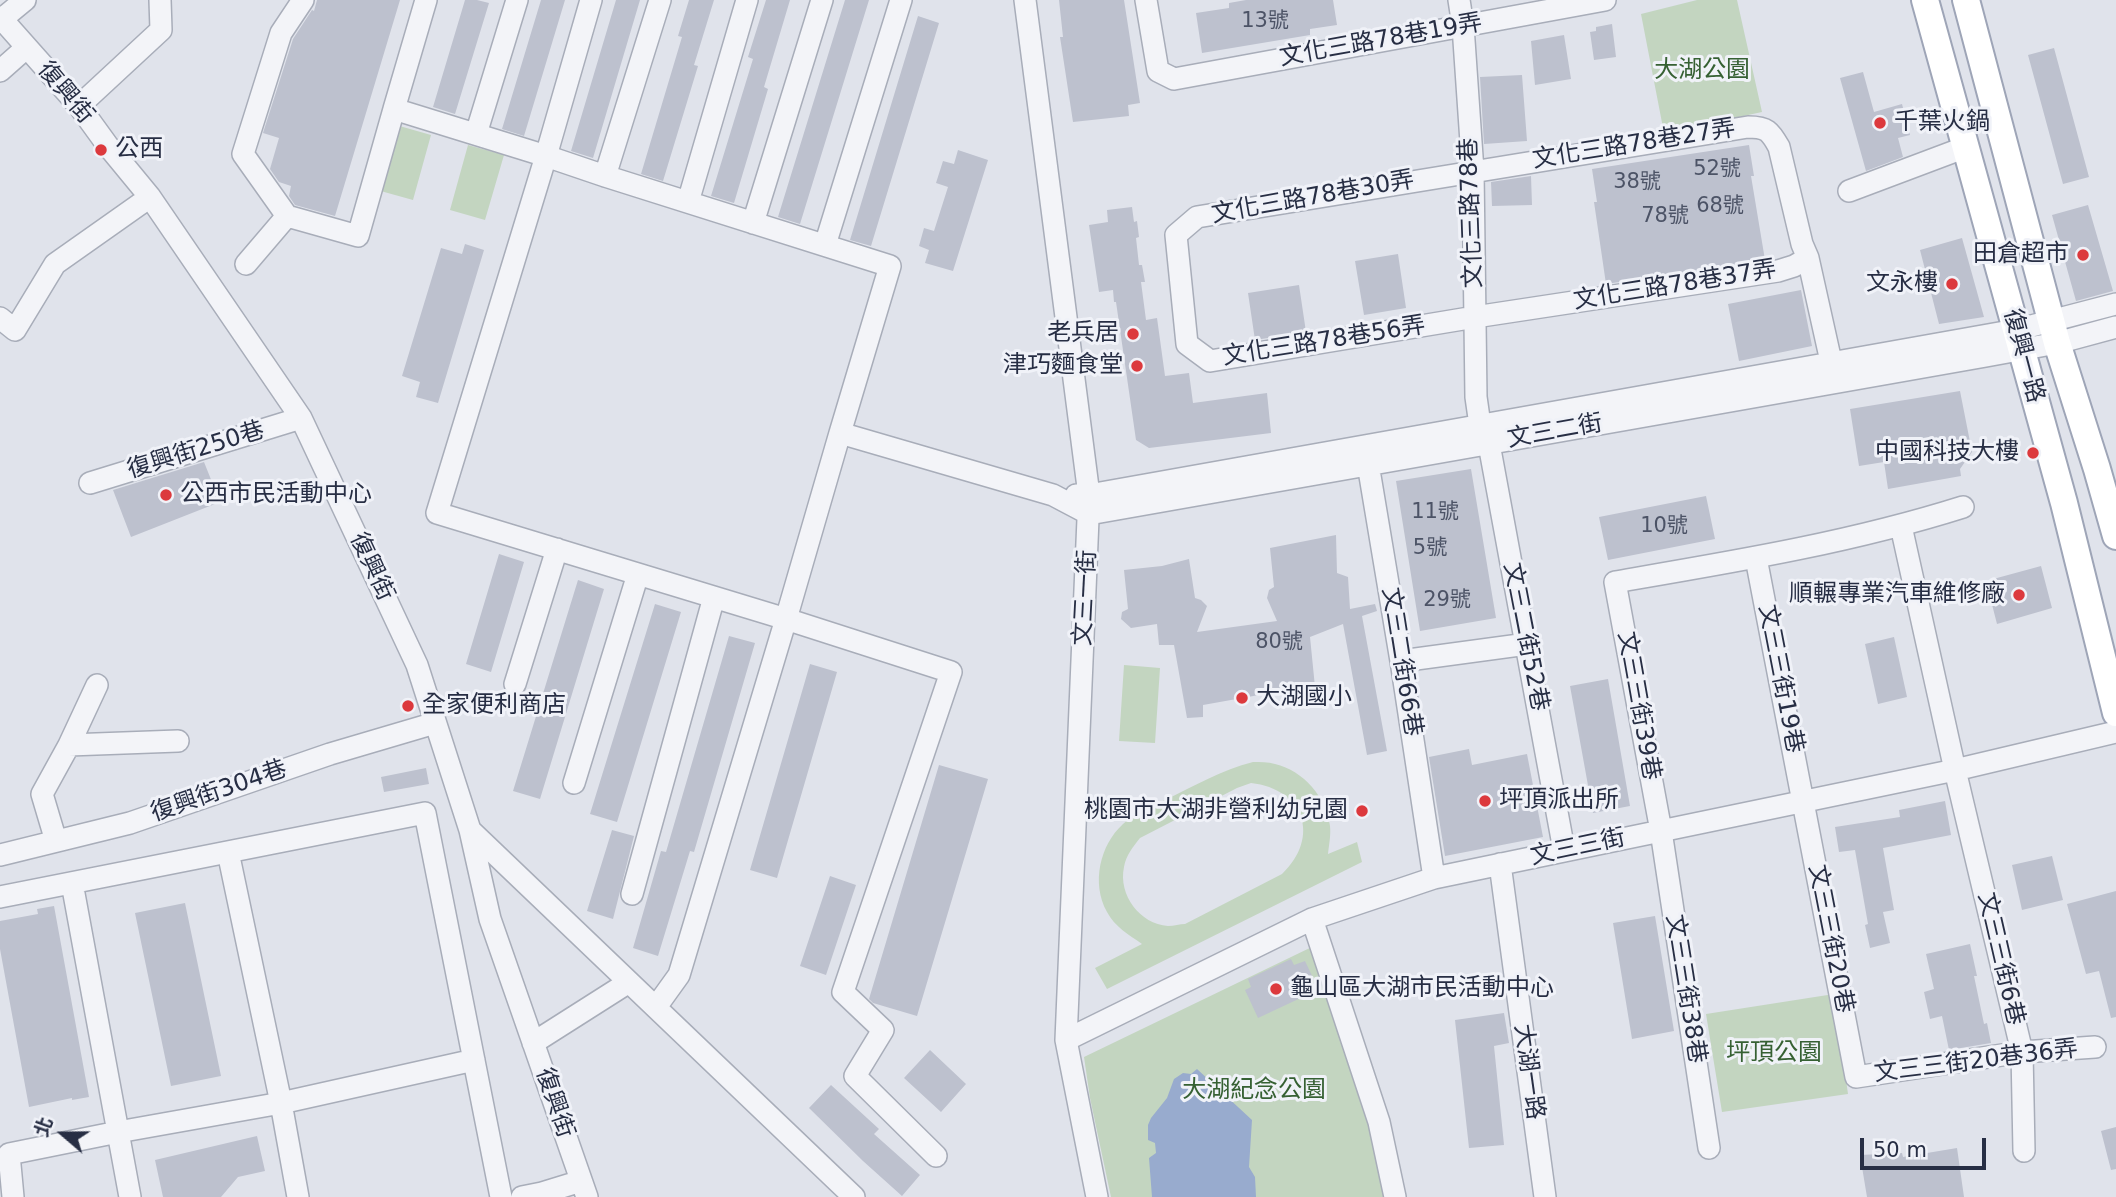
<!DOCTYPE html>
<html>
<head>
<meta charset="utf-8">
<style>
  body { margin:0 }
  #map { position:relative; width:2116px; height:1197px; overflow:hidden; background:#e0e3eb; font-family:"DejaVu Sans","Noto Sans TC",sans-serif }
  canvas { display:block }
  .north { position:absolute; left:28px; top:1099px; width:70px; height:70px; -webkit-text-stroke:5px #f0f2f8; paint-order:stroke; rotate:290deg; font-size:19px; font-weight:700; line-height:28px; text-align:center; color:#272e44 }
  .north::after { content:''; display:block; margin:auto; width:24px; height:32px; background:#272e44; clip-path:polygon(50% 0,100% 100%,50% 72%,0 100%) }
  .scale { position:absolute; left:1860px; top:1138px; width:126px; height:32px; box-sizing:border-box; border:4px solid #272e44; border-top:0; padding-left:9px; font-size:21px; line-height:24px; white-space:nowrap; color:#272e44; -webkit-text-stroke:5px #f0f2f8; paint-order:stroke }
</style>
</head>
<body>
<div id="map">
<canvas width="2116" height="1197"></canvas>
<div class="north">北</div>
<div class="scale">50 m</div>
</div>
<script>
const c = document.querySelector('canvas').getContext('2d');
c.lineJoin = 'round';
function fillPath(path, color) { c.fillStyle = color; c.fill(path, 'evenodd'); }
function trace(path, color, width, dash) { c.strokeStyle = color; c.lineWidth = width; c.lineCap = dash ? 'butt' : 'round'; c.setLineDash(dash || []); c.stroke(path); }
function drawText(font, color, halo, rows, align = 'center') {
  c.font = font + ' "DejaVu Sans","Noto Sans TC",sans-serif'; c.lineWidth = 6; c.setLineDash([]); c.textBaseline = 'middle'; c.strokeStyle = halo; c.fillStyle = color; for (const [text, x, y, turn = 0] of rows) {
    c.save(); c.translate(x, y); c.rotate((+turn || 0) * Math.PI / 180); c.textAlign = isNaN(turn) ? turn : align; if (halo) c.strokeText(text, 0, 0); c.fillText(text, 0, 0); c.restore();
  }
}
fillPath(new Path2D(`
  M1697,0H1737L1762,112L1664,133L1641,14Z
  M396,125L431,135L413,200L377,190Z
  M468,145L504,155L485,220L450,210Z
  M1124,665L1160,668L1155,743L1119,741Z
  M1253,762C1260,762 1268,762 1275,764C1304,771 1326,797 1330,826C1331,835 1329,845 1328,854L1357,842L1362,862L1107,989L1095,968L1142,944C1128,934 1115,927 1107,912C1091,883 1100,845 1123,824C1135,813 1152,807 1165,800C1194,786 1222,770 1253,762ZM1251,783C1304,789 1321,837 1282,874L1185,924C1180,924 1174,926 1168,926C1140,924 1118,895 1124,867C1126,855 1133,847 1140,838L1237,788Z
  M1318,944L1393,1197H1111L1090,1098L1084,1057Z
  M1834,994L1848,1094L1722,1112L1706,1014Z`), '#c3d5c0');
fillPath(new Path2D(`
  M1197,1069L1252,1120L1249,1167L1255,1177L1256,1197H1152L1149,1158L1156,1153L1155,1143L1148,1140V1125L1151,1118L1167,1098L1174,1079L1183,1073L1191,1074Z`), '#98abce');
fillPath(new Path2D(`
  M317,0H400L335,216L295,205L289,196L291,186L279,182L270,169L279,138L263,133L293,39L312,10L314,11Z
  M465,0H477L489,3L455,114L433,107Z
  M541,0H565L524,136L502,129Z
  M616,0H640L593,158L571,151Z
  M689,0H714L694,65L698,66L663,181L641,174L682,37L678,36Z
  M766,0H790L764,87L768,89L734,203L711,196L753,59L748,57Z
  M845,0H869L800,224L778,217Z
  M1059,0H1124L1140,103L1128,105L1129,116L1073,122L1060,37H1063Z
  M1246,0H1333L1337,25L1310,29V35L1202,53L1196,13L1229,8V3Z
  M918,16L939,23L871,246L850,240Z
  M1612,24L1616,57L1594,60L1590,32L1596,31V27Z
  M1564,35L1571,79L1535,85L1531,41Z
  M2054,48L2089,177L2063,184L2028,55Z
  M1863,72L1874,112L1902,104L1910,135L1898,138L1903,157L1866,171L1840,78Z
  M1522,75L1527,141L1484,144L1480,77Z
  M1749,145L1754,176H1751L1765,260L1606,284L1594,202H1597L1592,169Z
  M958,150L988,160L953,271L925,263L929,250L919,246L924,228L934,231L948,187L936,183L943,161L954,164Z
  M1531,176L1532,205L1492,206L1491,182Z
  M2088,205L2113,291L2076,301L2052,215Z
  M1132,207L1134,222L1137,221L1139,237L1136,238L1139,265H1142L1145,282H1141L1146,320L1157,318L1165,376L1189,373L1193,403L1267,393L1271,433L1149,448L1136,440L1116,302H1114L1113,290L1099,292L1089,225L1108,222L1107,210Z
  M1962,238L1984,317L1939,324L1920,250Z
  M465,244L484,250L438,403L416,397L420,382L402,376L441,248L462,254Z
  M1398,254L1406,308L1364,315L1355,261Z
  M1299,285L1306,332L1255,340L1248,293Z
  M1801,290L1812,346L1739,361L1728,304Z
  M1960,391L1972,452L1960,469L1961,476L1888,489L1884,462L1859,466L1850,409Z
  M204,462L220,502L131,537L113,490Z
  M1471,469L1496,618L1420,631L1396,481Z
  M1706,496L1715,539L1608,560L1599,517Z
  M1336,535L1337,573L1348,577L1350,609L1375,604L1377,611L1362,616L1387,751L1367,755L1343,624L1310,637L1316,697L1303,703L1298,688L1203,705V717L1187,718L1174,645H1159L1157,624L1131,628L1121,619L1122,612L1128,609L1124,570L1162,566L1189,559L1195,598L1201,600L1207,606L1197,632L1277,621L1267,598L1269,590L1274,587L1270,548Z
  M499,554L524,562L491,672L466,664Z
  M2041,566L2052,608L1997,624L1986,581Z
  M578,580L604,589L540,799L513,791Z
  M655,604L681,612L617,822L590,814Z
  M729,636L755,643L694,852L690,851L658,956L633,948L661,851L666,852Z
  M1894,637L1907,697L1878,704L1865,644Z
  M810,664L837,672L777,878L750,870Z
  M1608,679L1630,806L1593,813L1570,686Z
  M1469,749L1472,765L1527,754L1543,837L1445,856L1429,757Z
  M939,765L988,779L917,1016L873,1003L869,999Z
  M426,768L429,784L384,792L381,777Z
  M1945,801L1951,835L1883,848L1894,910L1883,912L1890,943L1870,948L1865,925L1868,924L1855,850L1839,852L1835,827L1900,817L1899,810Z
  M612,830L634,836L613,919L587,911Z
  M2052,856L2063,900L2022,910L2012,865Z
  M830,876L856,885L826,975L800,966Z
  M2116,891V1017L2111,1018L2099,971L2086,974L2067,904Z
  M185,903L221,1076L171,1086L135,913Z
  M54,906L89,1097L72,1100V1098L29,1107L0,949V921L38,914L37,909Z
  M1655,916L1674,1031L1632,1039L1613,923Z
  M1970,944L1977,976H1974L1984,1024L1987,1023L1991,1043L1949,1050L1942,1016L1930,1019L1924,992L1934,989L1926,954Z
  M1291,959L1294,965L1305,961L1314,980L1302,985L1307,995L1258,1018L1245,990L1251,987L1248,979Z
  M1504,1013L1509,1043L1494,1046L1504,1145L1469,1148L1455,1020Z
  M930,1050L966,1084L941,1112L904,1078Z
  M831,1085L879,1129L874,1134L920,1175L902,1196L863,1161L809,1108Z
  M2116,1127V1169L2111,1170L2101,1131Z
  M257,1136L265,1171L238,1177L221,1197H163L155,1160Z
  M1957,1148L1964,1197H1867L1860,1155L1902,1153L1903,1157Z`), '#bdc1ce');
const minor = new Path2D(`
  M303,0L281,33L243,154L287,216L358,236L394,109L546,156L591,0
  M1025,0L1089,495L1066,1040L1097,1197
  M1146,0L1158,71L1174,79L1605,0
  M1459,0L1463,26L1473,171L1476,397L1480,425L1489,444L1564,850
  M0,17L79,106L108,146L150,197L301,418L417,665L470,830L490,919L587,1197
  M2,19L25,0
  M0,71L26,48
  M79,106L161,30L160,0
  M394,109L426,0
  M1748,127C1767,127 1770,131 1779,147L1802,244L1808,258L1794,266L1778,271L1475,317L1210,361L1187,344L1176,235L1197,217Z
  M476,134L517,0
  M605,176L660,0
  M1849,191L1966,147
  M688,202L747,0
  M753,223L822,0
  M825,245L901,0
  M1808,258L1834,375
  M246,264L287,216
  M0,318L15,330L55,264L150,197
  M840,433L786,619L437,513L546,156L605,176L890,266L840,433L1053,495L1089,514L1986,356L2057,343L2116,327
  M1366,452L1401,661L1434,878
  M90,483L301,418
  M1076,495H1089L2016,330L2116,304
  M1901,526L1955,770L2022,1052L2024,1151
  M1756,558L1856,1077L2022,1052L2095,1047
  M1401,661L1527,644
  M515,684L557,549
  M69,745L97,685
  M574,783L638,574
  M470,830L854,1197
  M56,841L42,794L69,745L178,741
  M228,852L281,1103L298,1197
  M0,855L130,823L330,754L435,723
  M1500,864L1545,1197
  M72,883L130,1197
  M632,894L714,597
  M0,897L425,813L501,1197
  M1312,919L1379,1122L1395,1197
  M656,1007L679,975L786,619L951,672L843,992L883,1030L855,1076L936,1156
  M1066,1040L1312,919L1434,878L1955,770L2116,732
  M533,1043L629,982
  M1709,1148L1661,831L1615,582C1732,562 1849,543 1963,507
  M13,1197L9,1154L118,1132L281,1103L474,1060
  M522,1197L542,1193L581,1181`);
const major = new Path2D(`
  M1925,0L2064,503L2116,713
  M1966,0L2057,343L2097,469L2116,536`);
trace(minor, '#a8adb9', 24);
trace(major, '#9ea5b7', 30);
trace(minor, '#f3f4f8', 21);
trace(major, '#fff', 26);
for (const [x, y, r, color] of [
  [1880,123,7,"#dc393d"],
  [101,150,7,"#dc393d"],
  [2083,255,7,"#dc393d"],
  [1952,284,7,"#dc393d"],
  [1133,334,7,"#dc393d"],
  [1137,366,7,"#dc393d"],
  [2033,453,7,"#dc393d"],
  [166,495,7,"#dc393d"],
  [2019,595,7,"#dc393d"],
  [1242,698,7,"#dc393d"],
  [408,706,7,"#dc393d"],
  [1485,801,7,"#dc393d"],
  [1362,811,7,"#dc393d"],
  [1276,989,7,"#dc393d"]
]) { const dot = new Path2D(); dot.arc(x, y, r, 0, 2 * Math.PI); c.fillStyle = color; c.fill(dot); trace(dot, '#f0f2f8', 2.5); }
drawText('21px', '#4c5366', null, [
  ["13號",1265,22],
  ["52號",1717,170],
  ["38號",1637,183],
  ["68號",1720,207],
  ["78號",1665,217],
  ["11號",1435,513],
  ["10號",1664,527],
  ["5號",1430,549],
  ["29號",1447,601],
  ["80號",1279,643]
]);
drawText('24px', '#272e44', '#f0f2f8', [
  ["文化三路78巷19弄",1381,41,-10],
  ["復興街",65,93,50],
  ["文化三路78巷27弄",1634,145,-9],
  ["文化三路78巷30弄",1313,198,-10],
  ["文化三路78巷",1472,213,-92],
  ["文化三路78巷37弄",1675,286,-9],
  ["文化三路78巷56弄",1324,342,-9],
  ["復興一路",2023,356,75],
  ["文三二街",1555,432,-10],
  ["復興街250巷",196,451,-17],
  ["復興街",371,567,65],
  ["文三一街",1086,598,-87],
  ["文三二街52巷",1525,637,79],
  ["文三二街66巷",1401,662,81],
  ["文三三街19巷",1780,679,79],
  ["文三三街39巷",1638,706,80],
  ["復興街304巷",219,792,-19],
  ["文三三街",1578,848,-12],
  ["文三三街20巷",1830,939,79],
  ["文三三街6巷",2000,959,77],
  ["文三三街38巷",1685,989,81],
  ["文三三街20巷36弄",1976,1062,-7],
  ["大湖一路",1528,1072,82],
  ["復興街",554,1103,71]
]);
drawText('24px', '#366133', '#f0f2f8', [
  ["大湖公園",1702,71],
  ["坪頂公園",1774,1054],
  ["大湖紀念公園",1254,1091]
]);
drawText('24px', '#272e44', '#f0f2f8', [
  ["千葉火鍋",1894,123],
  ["公西",115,150],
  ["田倉超市",2069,255,"right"],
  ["文永樓",1938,284,"right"],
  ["老兵居",1119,334,"right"],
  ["津巧麵食堂",1123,366,"right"],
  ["中國科技大樓",2019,453,"right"],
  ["公西市民活動中心",180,495],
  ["順輾專業汽車維修廠",2005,595,"right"],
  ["大湖國小",1256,698],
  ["全家便利商店",422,706],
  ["坪頂派出所",1499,801],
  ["桃園市大湖非營利幼兒園",1348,811,"right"],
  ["龜山區大湖市民活動中心",1290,989]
], 'left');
</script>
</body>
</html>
